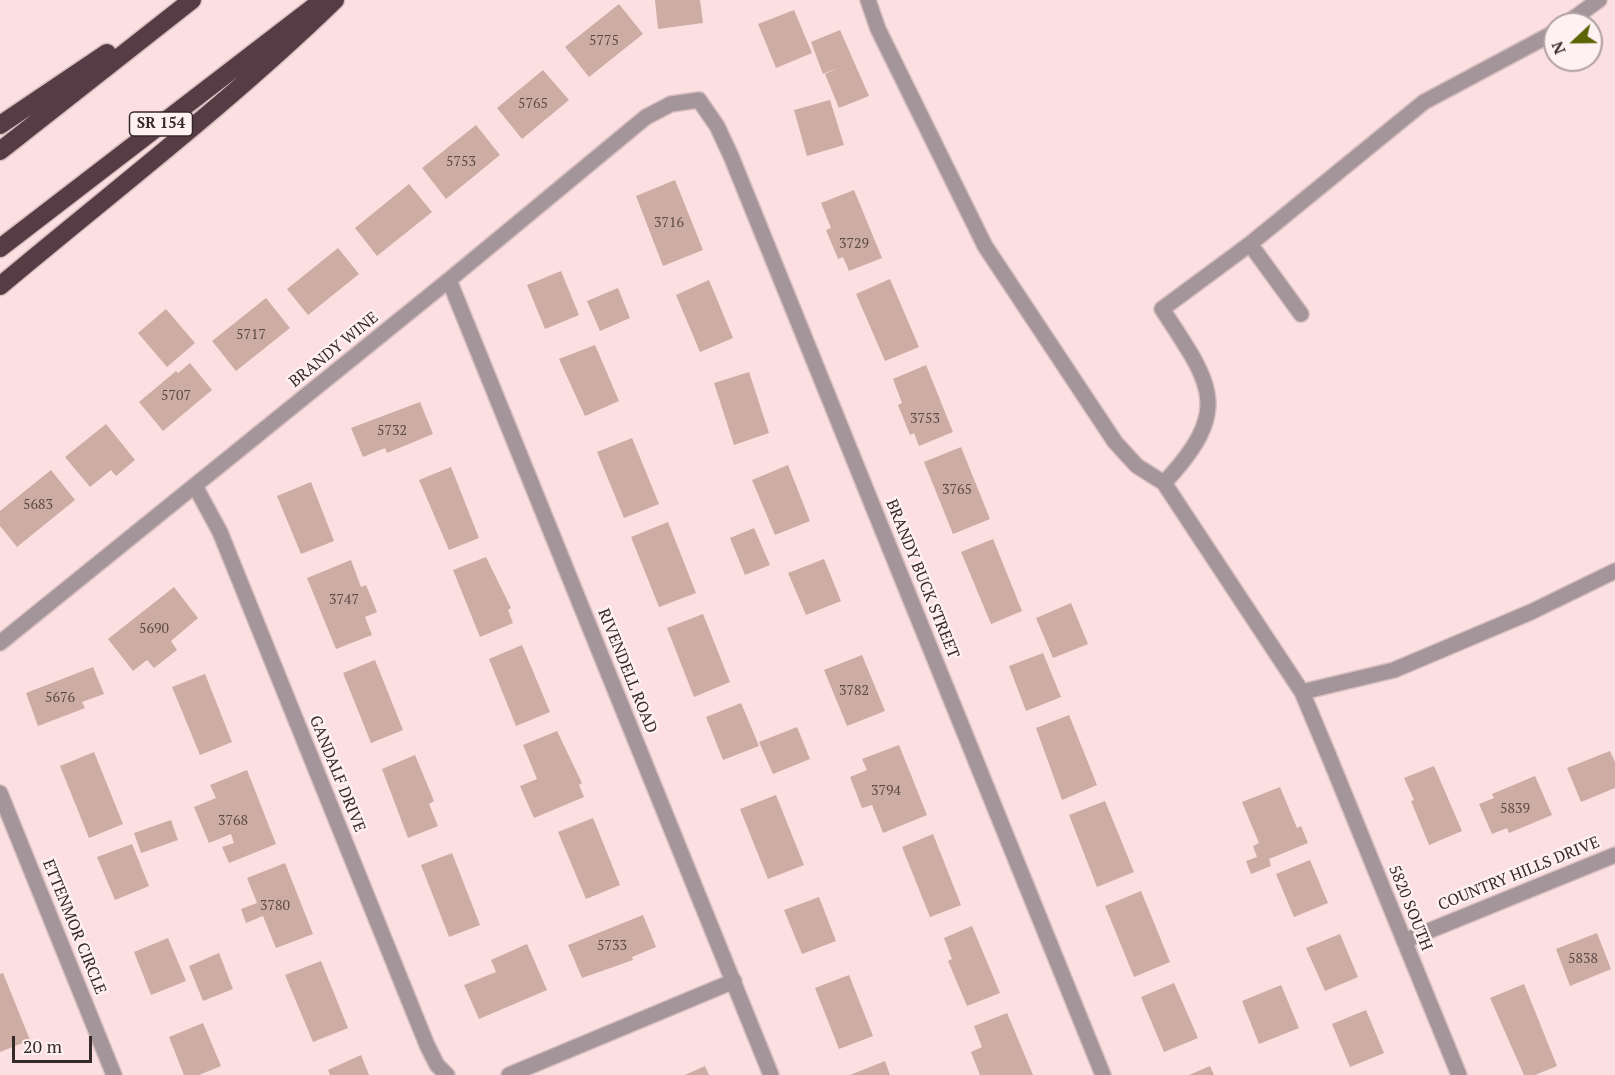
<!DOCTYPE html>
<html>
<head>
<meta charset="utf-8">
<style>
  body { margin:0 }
  #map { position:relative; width:1615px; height:1075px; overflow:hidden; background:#fcdfe0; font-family:"PT Serif",serif }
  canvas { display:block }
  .north { position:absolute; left:1543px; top:12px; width:60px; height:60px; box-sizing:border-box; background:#fff0f1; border:2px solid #afa0a1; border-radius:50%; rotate:248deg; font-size:16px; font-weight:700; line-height:24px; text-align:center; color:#36292a }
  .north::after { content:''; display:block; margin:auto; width:21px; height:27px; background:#5b6505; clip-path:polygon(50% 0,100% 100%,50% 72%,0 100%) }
  .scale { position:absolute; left:12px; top:1036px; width:80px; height:27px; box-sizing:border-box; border:3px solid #36292a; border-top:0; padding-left:8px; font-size:18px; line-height:21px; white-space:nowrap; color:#36292a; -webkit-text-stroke:4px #fff0f1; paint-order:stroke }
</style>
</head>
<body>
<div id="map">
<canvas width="1615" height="1075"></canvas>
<div class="north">N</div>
<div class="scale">20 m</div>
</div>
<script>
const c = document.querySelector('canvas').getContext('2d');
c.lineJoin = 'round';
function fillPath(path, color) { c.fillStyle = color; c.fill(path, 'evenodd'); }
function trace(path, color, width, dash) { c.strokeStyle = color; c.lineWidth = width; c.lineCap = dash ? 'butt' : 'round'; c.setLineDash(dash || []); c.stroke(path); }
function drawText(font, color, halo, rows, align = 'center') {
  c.font = font + ' "PT Serif",serif'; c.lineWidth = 5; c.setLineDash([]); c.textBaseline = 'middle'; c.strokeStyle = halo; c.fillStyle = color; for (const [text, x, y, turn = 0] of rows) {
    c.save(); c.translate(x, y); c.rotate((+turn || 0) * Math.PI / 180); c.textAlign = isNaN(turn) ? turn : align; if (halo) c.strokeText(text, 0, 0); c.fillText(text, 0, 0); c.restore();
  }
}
fillPath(new Path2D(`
  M655,0H700L703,23L658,29Z
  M619,4L643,34L589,77L565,47Z
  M794,10L812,53L776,68L758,24Z
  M840,30L869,96L839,108L825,74L840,67L823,74L811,42Z
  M543,70L569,100L522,139L497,108Z
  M830,100L844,145L807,156L794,110Z
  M476,125L500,155L446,199L422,168Z
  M675,180L703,250L663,266L636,196Z
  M409,184L432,212L377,256L355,228Z
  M854,190L882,258L849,271L843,257L838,259L826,230L831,228L821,203Z
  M338,248L359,274L308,315L287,289Z
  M561,271L579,315L545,329L527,285Z
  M890,279L919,347L885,361L856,294Z
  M709,280L733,338L700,352L676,295Z
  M618,288L630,318L600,331L587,301Z
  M266,298L290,328L236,371L212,341Z
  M166,309L195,343L167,367L138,333Z
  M595,345L619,401L585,416L559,359Z
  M190,363L212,390L163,431L139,402L176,371L178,373Z
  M926,365L953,432L919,446L914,433L910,435L898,405L902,403L893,379Z
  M749,372L769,433L734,445L714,383Z
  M420,402L433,434L387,453L385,448L363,457L351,428Z
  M106,424L135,460L116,476L111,470L90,487L65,457Z
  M632,438L659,504L624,518L597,452Z
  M961,447L990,519L953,534L924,462Z
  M788,465L810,521L775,535L752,480Z
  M451,467L479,538L449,550L419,480Z
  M51,470L75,500L17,547L0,526V511Z
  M311,482L334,541L301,554L277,496Z
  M668,522L696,593L659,607L631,537Z
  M754,528L770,565L745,575L730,538Z
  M993,539L1022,611L991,624L961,552Z
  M486,557L511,608L508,610L513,623L480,637L453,570Z
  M824,559L841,601L806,615L788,573Z
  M351,560L361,587L366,585L377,612L365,617L372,635L336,649L307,578Z
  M174,587L198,618L171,641L177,650L154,668L147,660L133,671L108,639Z
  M1071,603L1088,644L1053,658L1036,618Z
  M703,614L730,682L694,697L667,628Z
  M522,645L550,712L516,726L489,659Z
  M1043,653L1061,697L1026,711L1009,666Z
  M862,655L885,711L847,726L824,670Z
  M375,660L403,730L371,743L343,673Z
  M93,667L104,694L82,702L85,708L38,726L26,693Z
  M205,674L232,742L200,755L172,687Z
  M741,703L759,746L723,760L706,717Z
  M1069,715L1097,785L1062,800L1036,728Z
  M797,727L810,759L773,774L759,742Z
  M557,731L582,783L579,785L584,797L534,818L520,786L537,779L523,745Z
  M899,745L927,815L883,833L872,805L862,808L850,777L867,770L862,759Z
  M1610,751L1615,762V788L1581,802L1567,768Z
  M94,752L123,824L89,838L60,766Z
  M415,755L434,801L429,804L438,826L408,838L382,769Z
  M1434,766L1462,831L1429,845L1411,801L1414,800L1404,778Z
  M247,770L276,844L229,863L222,847L234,843L231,834L209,843L194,807L216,798L210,785Z
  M1535,776L1552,815L1509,833L1507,828L1492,834L1479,804L1494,798L1492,794Z
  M1280,787L1297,828L1301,826L1308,843L1269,859L1271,866L1251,874L1246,861L1257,857L1253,846L1259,843L1242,802Z
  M776,795L804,865L768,879L740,809Z
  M1105,801L1134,872L1097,887L1069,815Z
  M593,818L620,885L586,899L558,832Z
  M171,820L178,840L141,853L134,833Z
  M933,834L961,905L930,917L902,847Z
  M132,844L149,886L115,900L97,857Z
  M452,853L480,925L449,937L421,865Z
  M1310,860L1328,903L1294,917L1276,874Z
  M285,863L313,934L276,948L263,916L246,923L241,909L257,903L247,878Z
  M1141,891L1170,962L1134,977L1105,906Z
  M819,897L836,941L802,954L784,910Z
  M643,915L656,947L632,957L633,960L582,978L568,945Z
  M972,926L1000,993L967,1006L948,961L952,959L944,938Z
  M1597,933L1611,969L1570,986L1556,949Z
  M1340,934L1358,977L1325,991L1306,948Z
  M168,938L186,981L151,995L134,952Z
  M527,944L547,990L479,1019L464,985L496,972L491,960Z
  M219,953L233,989L203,1001L189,966Z
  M321,961L348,1028L313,1042L285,975Z
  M3,973L30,1040L0,1052V974Z
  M849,975L873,1036L839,1049L815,988Z
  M1174,983L1198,1038L1164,1052L1141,997Z
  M1524,984L1557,1066L1535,1075H1524L1490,998Z
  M1281,985L1299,1028L1259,1044L1242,1001Z
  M1366,1010L1384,1053L1350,1067L1332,1024Z
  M1007,1013L1033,1075H980L971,1052L982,1047L974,1026Z
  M203,1023L221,1066L199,1075H184L169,1037Z
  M361,1055L369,1075H330L328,1070Z
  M885,1061L890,1075H850Z
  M705,1066L709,1075H685Z
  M1210,1066L1214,1075H1189Z`), '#ccaca3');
const lane = new Path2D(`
  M868,0L878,29L985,246L1115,442L1137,466L1164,483L1302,692L1394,670L1531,612L1615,571
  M1566,24L1599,0
  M1250,244L1301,314
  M1164,483C1233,409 1212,385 1162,309L1250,244L1424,102L1555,32
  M1302,692L1328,754`);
const street = new Path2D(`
  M449,280L771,1075
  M195,486L220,532L427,1045L437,1065L447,1075
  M0,643L449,280L646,117L671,104L699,100L717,126L731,156L1103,1075
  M1328,754L1459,1075
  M0,793L114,1075
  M1404,941L1615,855
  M509,1075L734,981`);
const highway = new Path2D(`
  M0,125L107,53
  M0,151L192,0
  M0,248L315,6
  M0,286C112,192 230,102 335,0`);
trace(lane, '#d8bebf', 18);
trace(street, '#d8bebf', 18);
trace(highway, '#d8bebf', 21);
trace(lane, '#a3959a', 15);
trace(street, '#a3959a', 15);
trace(highway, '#563c45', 18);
drawText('14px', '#5c4a48', null, [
  ["5775",604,41],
  ["5765",533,104],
  ["5753",461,162],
  ["3716",669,223],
  ["3729",854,244],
  ["5717",251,335],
  ["5707",176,396],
  ["3753",925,419],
  ["5732",392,431],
  ["3765",957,490],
  ["5683",38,505],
  ["3747",344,600],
  ["5690",154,629],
  ["3782",854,691],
  ["5676",60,698],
  ["3794",886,791],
  ["5839",1515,809],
  ["3768",233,821],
  ["3780",275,906],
  ["5733",612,946],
  ["5838",1583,959]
]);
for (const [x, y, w] of [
  [161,124,63]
]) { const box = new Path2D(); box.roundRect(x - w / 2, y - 12, w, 24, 4.5); c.fillStyle = '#fff0f1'; c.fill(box); trace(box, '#36292a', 1.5); }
drawText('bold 15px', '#36292a', null, [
  ["SR 154",161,124]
]);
drawText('16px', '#36292a', '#fff0f1', [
  ["BRANDY WINE",334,350,-39],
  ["BRANDY BUCK STREET",922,579,68],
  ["RIVENDELL ROAD",627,671,68],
  ["GANDALF DRIVE",337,774,68],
  ["COUNTRY HILLS DRIVE",1519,874,-22],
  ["5820 SOUTH",1410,908,68],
  ["ETTENMOR CIRCLE",74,927,68]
]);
</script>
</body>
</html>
